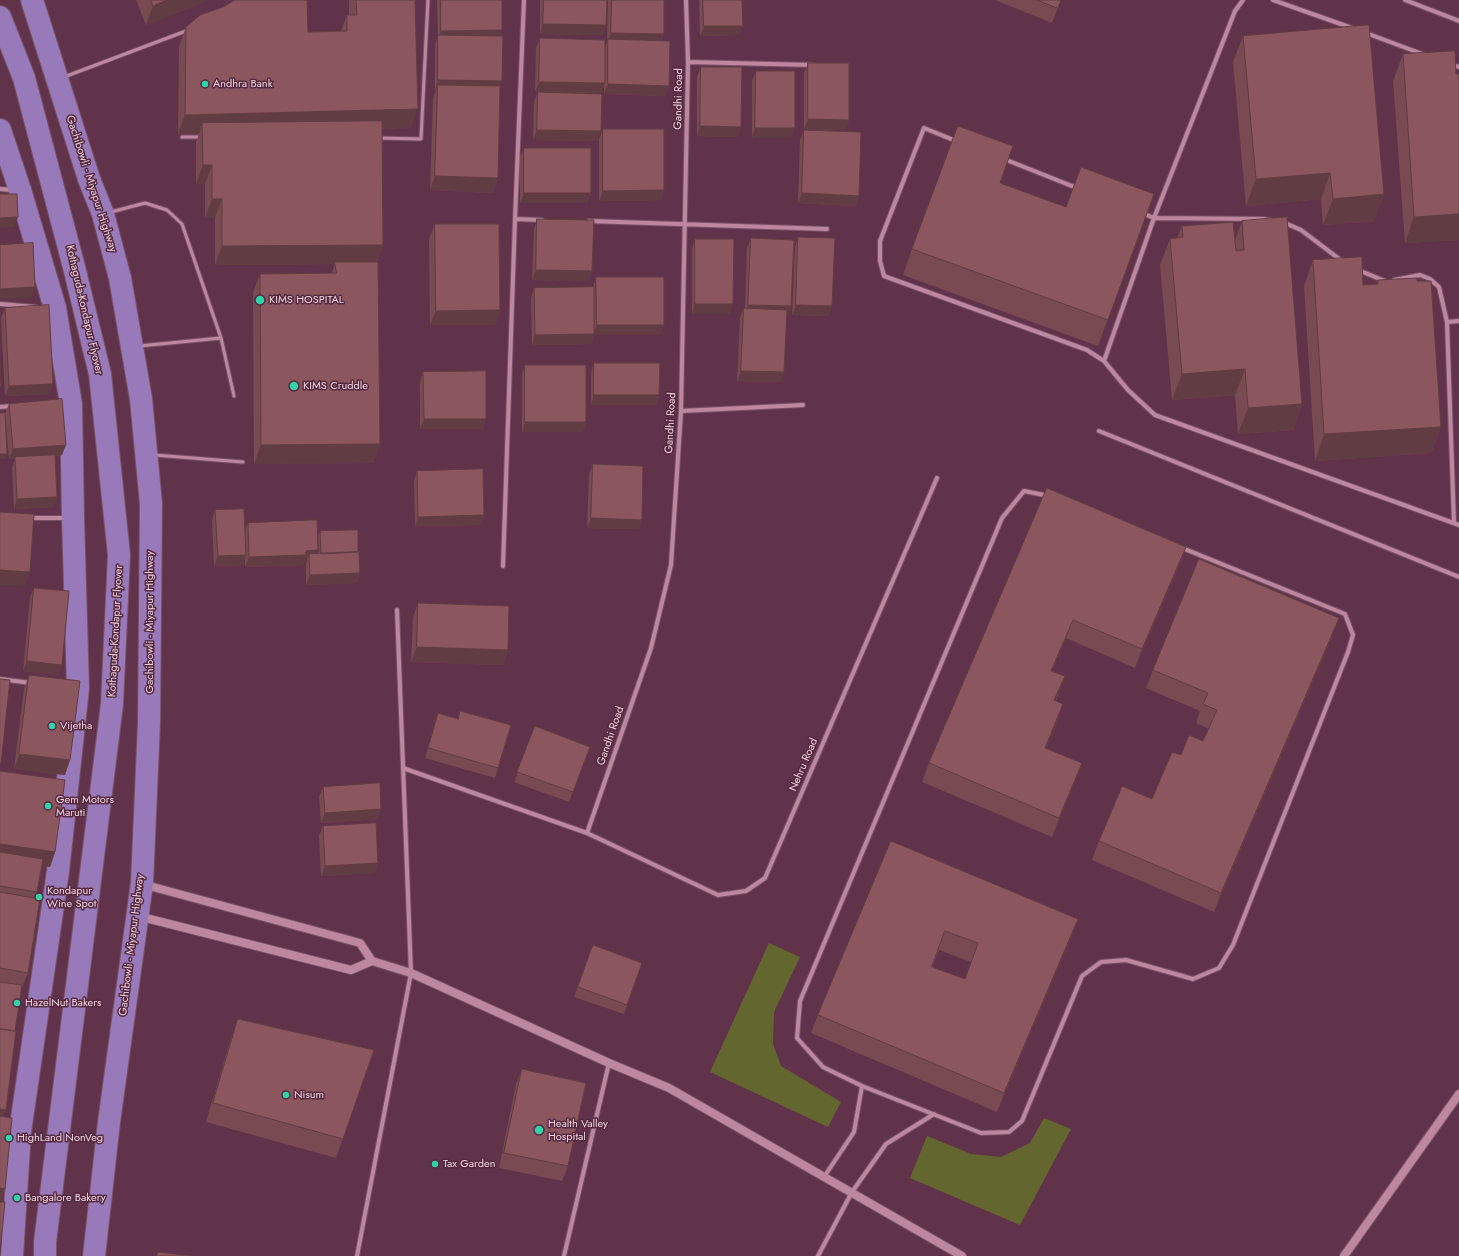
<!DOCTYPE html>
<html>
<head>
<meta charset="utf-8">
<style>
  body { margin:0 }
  canvas { display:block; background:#60334a }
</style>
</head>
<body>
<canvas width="1459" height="1256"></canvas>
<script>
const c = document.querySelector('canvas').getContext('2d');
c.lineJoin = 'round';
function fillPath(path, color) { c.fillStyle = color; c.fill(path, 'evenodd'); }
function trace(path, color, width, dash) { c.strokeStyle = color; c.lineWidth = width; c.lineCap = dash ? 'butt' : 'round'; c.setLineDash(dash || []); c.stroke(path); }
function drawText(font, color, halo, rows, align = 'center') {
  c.font = font + ' Jost,sans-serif'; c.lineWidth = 3; c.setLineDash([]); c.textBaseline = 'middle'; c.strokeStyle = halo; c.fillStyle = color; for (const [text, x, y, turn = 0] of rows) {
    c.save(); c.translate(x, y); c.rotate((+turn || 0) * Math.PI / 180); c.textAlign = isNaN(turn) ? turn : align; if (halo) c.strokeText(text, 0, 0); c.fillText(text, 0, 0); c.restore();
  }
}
fillPath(new Path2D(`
  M769,943L800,957L774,1012L773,1044L781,1066L841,1102L828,1127L710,1072Z
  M1044,1118L1071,1129L1020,1225L910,1178L927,1136L971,1154L1001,1157L1030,1143Z`), '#64662f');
const lane = new Path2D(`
  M64,77L186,31
  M182,137H200
  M378,138L421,139L428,0
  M111,212L145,203L167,210L182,224L221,338L234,396
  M139,346L221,338
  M154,455L243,462`);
const street = new Path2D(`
  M1273,0L1352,28
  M1405,0L1459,21
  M1366,33L1425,55
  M688,62L813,65
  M1450,64L1459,67
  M956,141L924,128L880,241V261L884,276L1087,350L1104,361L1128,390L1155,415L1459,525
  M1004,159L1077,188
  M0,189L12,190
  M1142,213L1154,218L1235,11L1243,0
  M515,219L542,220
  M589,221L827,229
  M1285,223L1301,230L1342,261
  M1358,270L1385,281
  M1394,280L1420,275L1430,279L1439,287L1447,322L1459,321
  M0,304L36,307
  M1447,322L1454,523
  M1104,361L1154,218L1263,219L1270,220
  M0,407L12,406
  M681,411L803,405
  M1099,431L1459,577
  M1024,491L1059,498L1345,614L1353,635L1348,652L1233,945L1219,968L1193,979L1126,960L1101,962L1082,976L1022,1121L1009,1132L981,1133L862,1086L823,1067L797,1038L800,1001L1002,518Z
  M29,518H66
  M503,566L515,219L524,0
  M0,679L31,683
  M403,768L587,833L718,895L746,891L765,878L937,478
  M587,833L651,648L671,565L681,411L688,62L686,0
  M824,1177L854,1132L862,1086
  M357,1256L411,973L397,610
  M564,1256L609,1063
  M818,1256L852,1192L886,1144L934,1114`);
const secondary = new Path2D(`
  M142,884L360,943L372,961
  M138,916L351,970L372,961L411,973L609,1063L669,1088L962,1256
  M1344,1256L1459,1094`);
const primary = new Path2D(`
  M32,0L89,179L103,214L120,278L141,399L151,504L149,723L142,883L109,1122L94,1256
  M0,17L24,78L74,267L100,374L119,555L112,704L45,1242V1256
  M0,130L20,190L55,308L71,404L73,518L78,688L58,871L20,1132L12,1256`);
trace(lane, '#785165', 5);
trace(street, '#785165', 6);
trace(secondary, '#785165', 10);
trace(primary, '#785165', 24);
trace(lane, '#bc879f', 3);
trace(street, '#bc879f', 4);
trace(secondary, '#bc879f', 8);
trace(primary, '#9879b9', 22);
fillPath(new Path2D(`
  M136,0H209L146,25Z
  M349,0H415L411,128L382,129L383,245L377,262L380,444L373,463L254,464L253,293L260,274L332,273L335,264L215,265V218H205V184H196V142L199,134H178L179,46L186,27L308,32L341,31L347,15H349Z
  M437,0H502L500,36V86L498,178L492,193L430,190L433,99L436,90H435V45L438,37Z
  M540,0H607L603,35L540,34Z
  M608,0H664L662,40L669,86L665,96L604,94V84L601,93L535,92L536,48L540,38L605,48L607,42Z
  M699,0H742L739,35L700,36Z
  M995,0H1061L1052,23Z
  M1243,36L1384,194L1374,221L1323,225L1321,199L1246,206L1233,62Z
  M1403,54L1459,240L1405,243L1393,81Z
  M808,63L849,120L845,130L804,129V73Z
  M701,67L741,127L737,137L697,136V77Z
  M756,71L795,128L791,138H752V81Z
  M538,92L598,141L533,140L534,102Z
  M603,129L661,200L599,201V139Z
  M804,130L859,196L855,206L798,203L800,140Z
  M524,148L591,193L587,203H520V158Z
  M1000,183L1066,207L1154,194L1098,346L903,275L912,249Z
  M537,219L589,281L532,280L534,229Z
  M1242,221L1302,404L1293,430L1238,434L1235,395L1172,400L1160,265L1170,239L1177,238L1182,226L1235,240Z
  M435,224L500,310L495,325H430L429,239Z
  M798,237L832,306L828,316L792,315L795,247Z
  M751,238L788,316H786L781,382L737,381L740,318L744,308H745L747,248Z
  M695,239L730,314H692V249Z
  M1313,260L1363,285L1376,284L1378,280L1441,427L1431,453L1315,461L1304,286Z
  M596,277L660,335H594L591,344L532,345L531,298L534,288L593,287Z
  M5,308L49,394L5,396L1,318Z
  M594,363L659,395L656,405H591V373Z
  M525,365L586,422L582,432H522V375Z
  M423,372L483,429H420V382Z
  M9,404L62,455L55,456L57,497L53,507L14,509L12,467L15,459H9L5,414Z
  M593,464L642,520L638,529L587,528L589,474Z
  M417,471L480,525L415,526L414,481Z
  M1047,488L1186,547L1179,566L1135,668L1066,638L1052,671L1065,676L1056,701L1057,723L1046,748L1082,763L1075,782L1052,837L922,782L929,763Z
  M215,510L245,530L248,523L317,554H319L318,536L320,531L358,552L360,573L356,583L306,585V564L307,560L304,561L303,565L245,567V558L243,565L214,566L212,520Z
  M34,588L62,665L58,675L23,671L30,597Z
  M418,603L508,650L503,665L411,662L413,618Z
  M1332,637L1214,912L1092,860L1099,841L1152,799L1203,741L1209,729L1196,723L1200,711L1146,688L1153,670Z
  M29,675L65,775L14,769L24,689Z
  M438,713L458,719L498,768L495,778L425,758L435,723Z
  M535,726L590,747L569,802L514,782Z
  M0,771L55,852L50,867L42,866L37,892L35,898L28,973L22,987H21L3,1117L0,1202V1252Z
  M323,787L378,819L321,823L319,797Z
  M323,826L378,863L375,873L321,876L319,836Z
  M891,841L1078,919L1071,938L997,1112L811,1033L818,1015ZM939,950L971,962L965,979L932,967Z
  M593,945L642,963L624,1014L574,997Z
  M238,1019L374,1050L336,1158L206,1122L231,1038Z
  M522,1069L568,1166L562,1181L499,1168L516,1084Z`), '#784a51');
fillPath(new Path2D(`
  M167,0H209L146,25L153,6Z
  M543,24L606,25L603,35L540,34Z
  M704,26H743L739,35L700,36Z
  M502,30L499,40L438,39L441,31Z
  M611,33L664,34L660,44L608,40Z
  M438,80L502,81L499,91L438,85L436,90H435Z
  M539,82L605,83L601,93L535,92Z
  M608,84L669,86L665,96L604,94Z
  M418,109L411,128L203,134L202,123L199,134H178L185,115Z
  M808,119L849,120L845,130L804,129Z
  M700,126L741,127L737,137L697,136Z
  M755,128H795L791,138H752Z
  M537,130L601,131L598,141L533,140Z
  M203,165H212L205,184H196Z
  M1330,173L1321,199L1246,206L1256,179Z
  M435,176L498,178L492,193L430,190Z
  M664,190L661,200L599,201L603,191Z
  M524,193H591L587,203H520Z
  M802,193L859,196L855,206L798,203Z
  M1384,194L1374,221L1323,225L1333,199Z
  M212,199H222L215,218H205Z
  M1459,214V240L1405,243L1414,217Z
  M18,217L14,227L0,228V218Z
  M383,245L376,264L335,262V264L215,265L222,246Z
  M536,270L592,271L589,281L532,280Z
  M35,287L32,297L0,299V289Z
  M695,304H733L730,314H692Z
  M748,305L791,306L788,316L744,315Z
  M796,305L832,306L828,316L792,315Z
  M500,310L495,325H430L436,311Z
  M597,325H664L660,335H594L591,344L532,345L535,335L593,334Z
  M1245,369L1235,395L1172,400L1182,374Z
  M741,371L784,372L781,382L737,381Z
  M53,384L49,394L5,396L9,386Z
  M594,395H659L656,405H591Z
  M1302,404L1293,430L1238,434L1248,408Z
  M424,419H486L483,429H420Z
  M525,422H586L582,432H522Z
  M1441,427L1431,453L1315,461L1324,434Z
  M380,444L373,463L254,464L261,445Z
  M66,445L62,455L16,459L15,457V459H9L13,449Z
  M0,454H7L5,459H0Z
  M57,497L53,507L14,509L17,499Z
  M484,515L480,525L415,526L418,517Z
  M591,518L642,520L638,529L587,528Z
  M1186,547L1179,566L1135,668L1142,649Z
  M318,550L315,560L309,554L307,560L304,561L303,565L245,567L249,557L306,551Z
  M246,555L243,565L214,566L218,556Z
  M0,570L30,572L25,586L0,585Z
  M360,573L356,583L306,585L310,575Z
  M1339,618L1332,637L1214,912L1221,893Z
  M1073,620L1066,638L1044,689L1051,671Z
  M417,647L508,650L503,665L411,662Z
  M27,661L62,665L58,675L23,671Z
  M1065,676L1058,695L1047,719L1054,700Z
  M1063,704L1057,723L1038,766L1045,748Z
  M19,754L70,760L65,775L14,769Z
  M1082,763L1075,782L1052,837L1059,818Z
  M381,809L378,819L321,823L325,813Z
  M0,844L55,852L50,867L0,859Z
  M378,863L375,873L321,876L325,866Z
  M1078,919L1071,938L997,1112L1004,1093Z
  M0,1109L6,1110L0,1124Z
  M0,1188L5,1189L0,1202Z`), '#613c42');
const building = new Path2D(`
  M151,0H167L153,6Z
  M235,0H307L308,32L347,31V15H357L356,0H415L418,109L185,115L186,27L200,15L223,7Z
  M441,0H502V30L441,31Z
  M544,0H607L606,25L543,24Z
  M612,0H664V34L611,33Z
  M703,0H742L743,26H704Z
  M1037,0H1061L1058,8Z
  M1369,25L1384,194L1333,199L1330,173L1256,179L1243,36Z
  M438,35L503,36L502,81L438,80Z
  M540,38L605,40V83L539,82Z
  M608,39L670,41L669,86L608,84Z
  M1455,51L1456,74H1459V214L1414,217L1403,54Z
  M808,63H849V120L808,119Z
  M701,67H742L741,127L700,126Z
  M756,71H795V128H755Z
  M438,85L500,86L498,178L435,176Z
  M538,92L602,94L601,131L537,130Z
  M382,121L383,245L222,246V199H212V165H203L202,123Z
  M958,126L1013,146L1000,183L1066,207L1081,167L1154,194L1108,320L912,249Z
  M603,129H664V190L603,191Z
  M804,130L861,132L859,196L802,193Z
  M524,148H591V193H524Z
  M0,194H17L18,217L0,218Z
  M1287,217L1302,404L1248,408L1245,369L1182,374L1170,239L1183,237L1182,226L1233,222L1236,251L1244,250L1242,221Z
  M537,219L594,220L592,271L536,270Z
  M435,224H499L500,310L436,311Z
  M798,237L835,238L832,306L796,305Z
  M751,238L794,240L791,306L748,305Z
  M695,239H734L733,304H695Z
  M33,243L35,287L0,289V245Z
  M1362,257L1363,285L1378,284V280L1417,278V281H1431L1441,427L1324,434L1313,260Z
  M335,262H378L380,444L261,445L260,274L336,273Z
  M596,277H664V325H597Z
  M594,287V334L535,335L534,288Z
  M49,305L53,384L9,386L5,308Z
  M744,308L787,310L784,372L741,371Z
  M0,362L1,387H0Z
  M594,363H660L659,395H594Z
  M525,365H586V422H525Z
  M486,371V419H424L423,372Z
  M62,399L66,445L13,449L9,404Z
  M0,413H5L7,454H0Z
  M55,455L57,497L17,499L15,457Z
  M593,464L643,466L642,520L591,518Z
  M483,469L484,515L418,517L417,471Z
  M1047,488L1186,547L1142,649L1073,620L1051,671L1065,676L1054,700L1063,704L1045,748L1082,763L1059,818L929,763Z
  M244,509L246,555L218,556L215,510Z
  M0,512L34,514L30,572L0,570Z
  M317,520L318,550L306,551V555L249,557L248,523Z
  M358,530V552L321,554L320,531Z
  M359,552L360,573L310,575L309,554Z
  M1199,559L1339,618L1221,893L1099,841L1122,786L1152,799L1172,752L1181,755L1189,735L1203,741L1217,710L1203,704L1208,693L1153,670Z
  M34,588L69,591L62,665L27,661Z
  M418,603L509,606L508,650L417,647Z
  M29,675L80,681L70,760L19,754Z
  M0,679L10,680L1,764H0Z
  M460,711L511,725L498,768L428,748L438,713L458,719Z
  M535,726L590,747L573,792L517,772Z
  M0,771L65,780L55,852L0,844Z
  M380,783L381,809L325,813L323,787Z
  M376,823L378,863L325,866L323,826Z
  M891,841L1078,919L1004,1093L818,1015ZM945,931L978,943L965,979L932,967Z
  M0,852L43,859L37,892L0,886Z
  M0,892L40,899L28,973L0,968Z
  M593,945L642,963L627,1005L578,987Z
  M0,982L22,985L15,1031L0,1029Z
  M238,1019L374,1050L343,1139L213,1103Z
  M0,1029L16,1031L6,1110L0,1109Z
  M522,1069L586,1083L568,1166L504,1153Z
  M0,1116L12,1118L5,1189L0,1188Z
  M0,1202H5L0,1252Z
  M158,1252L194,1256H157Z`);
fillPath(building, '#8b565e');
trace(building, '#613c42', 1);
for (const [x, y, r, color] of [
  [205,84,4,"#31d4a9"],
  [260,300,5,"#31d4a9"],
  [294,386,5,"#31d4a9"],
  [52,726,4,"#31d4a9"],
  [48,806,4,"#31d4a9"],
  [39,897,4,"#31d4a9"],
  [17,1003,4,"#31d4a9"],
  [286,1095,4,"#31d4a9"],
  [539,1130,5,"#31d4a9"],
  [9,1138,4,"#31d4a9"],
  [435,1164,4,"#31d4a9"],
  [17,1198,4,"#31d4a9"]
]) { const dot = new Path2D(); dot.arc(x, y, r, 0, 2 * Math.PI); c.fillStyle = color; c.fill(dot); trace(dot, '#55293f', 1.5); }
drawText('11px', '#f1d4e0', '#55293f', [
  ["Andhra Bank",213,84],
  ["KIMS HOSPITAL",269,300],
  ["KIMS Cruddle",303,386],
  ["Vijetha",60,726],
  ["Gem Motors",56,800],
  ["Maruti",56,813],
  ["Kondapur",47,891],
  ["Wine Spot",47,904],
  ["HazelNut Bakers",25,1003],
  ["Nisum",294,1095],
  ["Health Valley",548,1124],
  ["Hospital",548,1137],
  ["HighLand NonVeg",17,1138],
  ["Tax Garden",443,1164],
  ["Bangalore Bakery",25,1198]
], 'left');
drawText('11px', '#f1d4e0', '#55293f', [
  ["Gandhi Road",679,99,-89],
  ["Gachibowli - Miyapur Highway",91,184,72],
  ["Kothaguda-Kondapur Flyover",84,310,77],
  ["Gandhi Road",671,423,-87],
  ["Gachibowli - Miyapur Highway",150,622,-90],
  ["Kothaguda-Kondapur Flyover",116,631,-87],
  ["Gandhi Road",611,736,-71],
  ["Nehru Road",804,765,-67],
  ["Gachibowli - Miyapur Highway",132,945,-83]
]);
</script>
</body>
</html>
